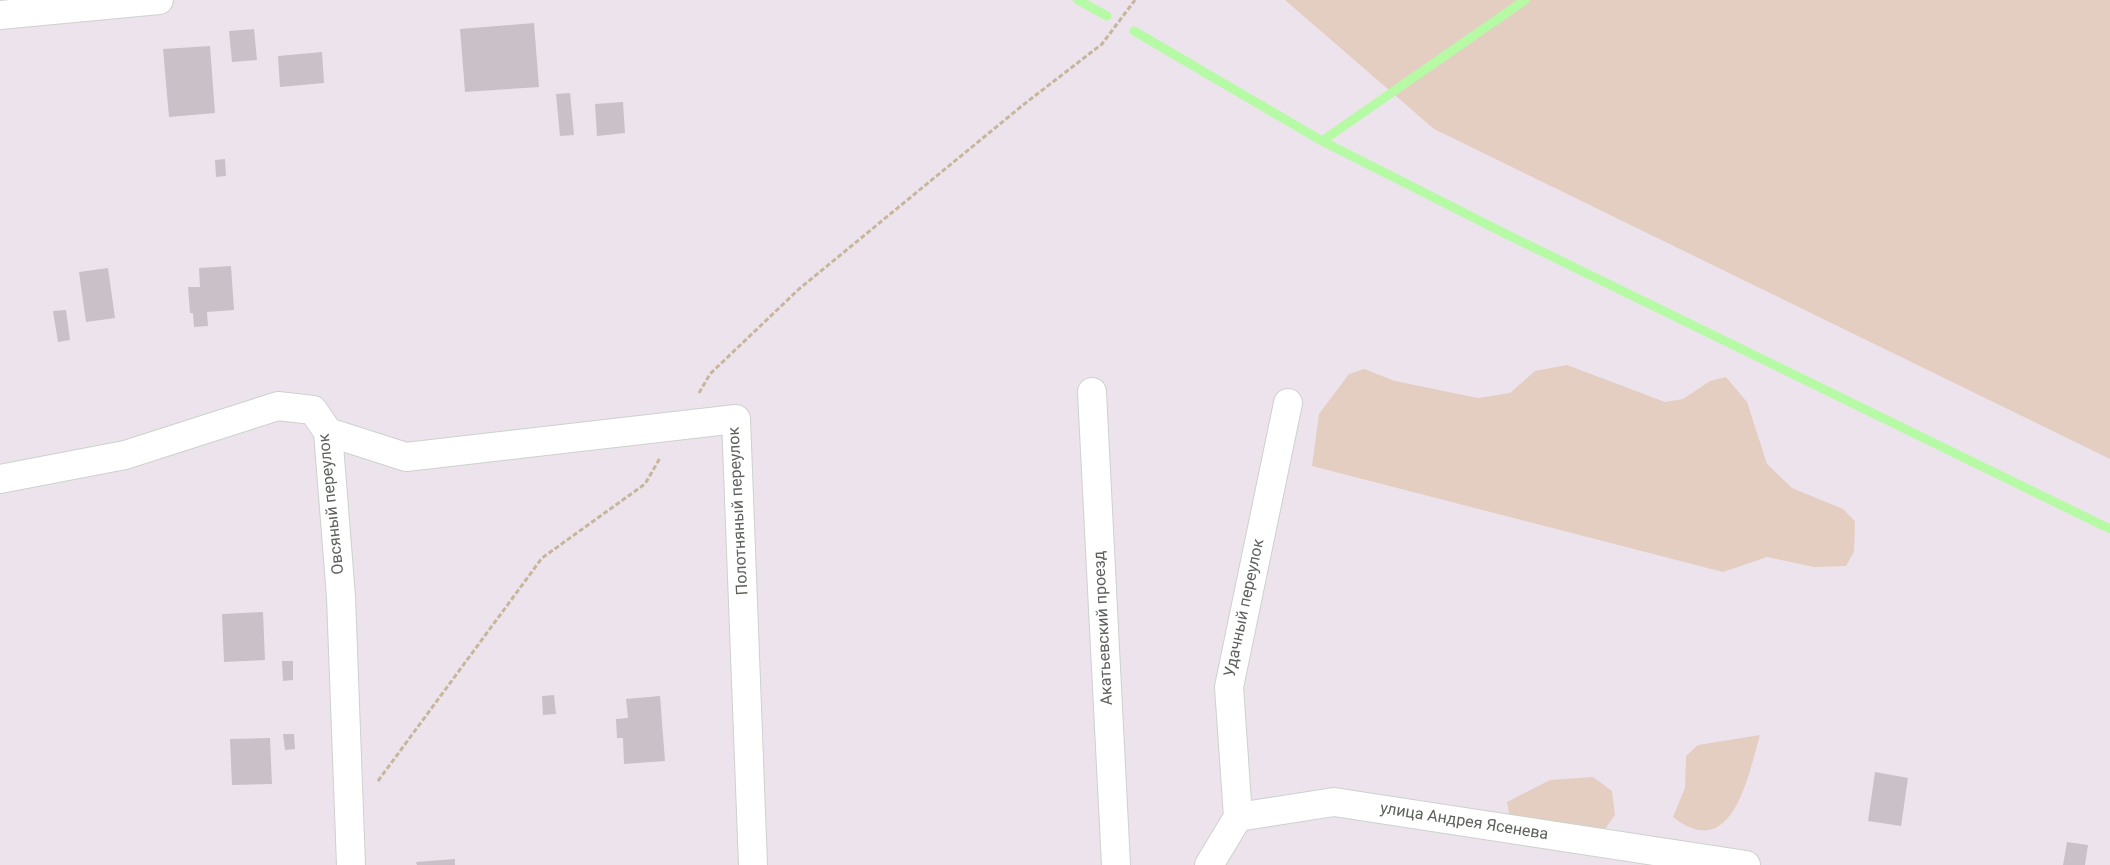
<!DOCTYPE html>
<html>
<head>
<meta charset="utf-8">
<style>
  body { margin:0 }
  canvas { display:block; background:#ede3ec }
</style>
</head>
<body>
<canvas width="2110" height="865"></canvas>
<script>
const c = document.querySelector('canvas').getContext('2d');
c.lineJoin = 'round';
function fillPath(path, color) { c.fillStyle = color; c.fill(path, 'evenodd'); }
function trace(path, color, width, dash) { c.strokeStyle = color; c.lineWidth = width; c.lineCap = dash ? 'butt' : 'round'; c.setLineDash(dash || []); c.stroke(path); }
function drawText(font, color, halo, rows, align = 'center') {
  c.font = font + ' Roboto,sans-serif'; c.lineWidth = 4; c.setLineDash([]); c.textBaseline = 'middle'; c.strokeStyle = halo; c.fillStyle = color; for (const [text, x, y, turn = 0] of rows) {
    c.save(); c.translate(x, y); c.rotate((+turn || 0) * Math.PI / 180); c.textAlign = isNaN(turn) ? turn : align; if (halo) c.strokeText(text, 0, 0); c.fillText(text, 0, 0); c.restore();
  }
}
fillPath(new Path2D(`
  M1285,0H2110V459L1434,129Z
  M1567,365L1665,402L1683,399L1710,381L1726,377L1747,402L1767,464L1792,488L1843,509L1855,521L1854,552L1846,566L1814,567L1767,557L1723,572L1312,466L1319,414L1349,374L1364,369L1395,381L1478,398L1510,393L1535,371Z
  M1760,735C1748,777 1732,864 1673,817L1685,788L1686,756L1698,745Z
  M1593,777L1612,791L1615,815L1605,829L1583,841L1511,824L1507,802L1550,780Z`), '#e3cec1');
trace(new Path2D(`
  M1078,0L1107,16
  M1134,31L1322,141L1506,234L2110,529
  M1322,141L1525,0`), '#b6faa6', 9);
fillPath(new Path2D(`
  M534,23L539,87L465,92L460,29Z
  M254,29L257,60L232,62L229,31Z
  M210,46L215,113L169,117L163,49Z
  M322,52L324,83L280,87L278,56Z
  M570,93L574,135L560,136L556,94Z
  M623,102L625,133L597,136L595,104Z
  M225,159L226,176L216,177L215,160Z
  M231,266L234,310L207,312L208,326L194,327L193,313H190L188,287H200L199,268Z
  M108,268L115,318L86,322L79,272Z
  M66,310L70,340L58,342L53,311Z
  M263,612L265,660L224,662L222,614Z
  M282,661H293V680L283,681Z
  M554,695L556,714L543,715L542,696Z
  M660,696L665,761L624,764L623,738H617L616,719L628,718L626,699Z
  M283,734H294L295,749L285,750Z
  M270,738L272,784L232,785L230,739Z
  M1875,772L1908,778L1901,826L1868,821Z
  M2067,842L2088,845L2085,865H2063Z
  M455,859V865H417L416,862Z`), '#c9c0c8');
const street = new Path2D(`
  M0,15L159,0
  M1092,392L1116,865
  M328,432L406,457L736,419L753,865
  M0,479L125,455L278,406L313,410L328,432L341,597L351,865
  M1238,817L1229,687L1288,403
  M1209,865L1238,817L1334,802L1746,865`);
trace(street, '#ccd2cc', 30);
trace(new Path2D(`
  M699,393L710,374L799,289L1023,105L1102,44L1135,0
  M378,781L542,558L645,484L660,458`), '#c6b79c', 3, [5, 2.5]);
trace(street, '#fff', 28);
drawText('16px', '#5c635b', '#fff', [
  ["Овсяный переулок",332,504,-96],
  ["Полотняный переулок",739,511,-93],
  ["Удачный переулок",1245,608,-78],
  ["Акатьевский проезд",1104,628,-93],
  ["улица Андрея Ясенева",1464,822,9]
]);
</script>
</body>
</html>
